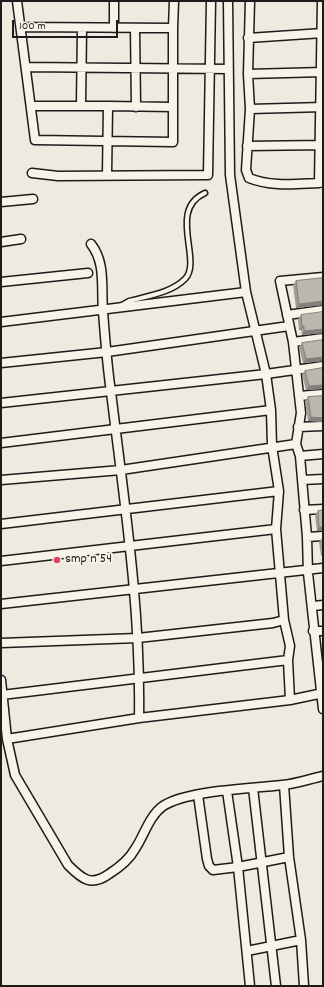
<!DOCTYPE html>
<html>
<head>
<meta charset="utf-8">
<style>
  body { margin:0 }
  #map { position:relative; width:324px; height:987px; overflow:hidden; background:#eeeae0; font-family:Dekko,sans-serif }
  canvas { display:block }
  .frame { position:absolute; inset:0; border:2px solid #1c1c1c; pointer-events:none }
  .scale { position:absolute; left:12px; top:20px; width:106px; height:18px; box-sizing:border-box; border:2px solid #1c1c1c; border-top:0; padding-left:5px; font-size:12px; line-height:14px; white-space:nowrap; color:#1c1c1c; -webkit-text-stroke:3px #f7f3e8; paint-order:stroke }
</style>
</head>
<body>
<div id="map">
<canvas width="324" height="987"></canvas>
<div class="frame"></div>
<div class="scale">100 m</div>
</div>
<script>
const c = document.querySelector('canvas').getContext('2d');
c.lineJoin = 'round';
function trace(path, color, width, dash) { c.strokeStyle = color; c.lineWidth = width; c.lineCap = dash ? 'butt' : 'round'; c.setLineDash(dash || []); c.stroke(path); }
function fillPath(path, color) { c.fillStyle = color; c.fill(path, 'evenodd'); }
function drawText(font, color, halo, rows, align = 'center') {
  c.font = font + ' Dekko,sans-serif'; c.lineWidth = 4; c.setLineDash([]); c.textBaseline = 'middle'; c.strokeStyle = halo; c.fillStyle = color; for (const [text, x, y, turn = 0] of rows) {
    c.save(); c.translate(x, y); c.rotate((+turn || 0) * Math.PI / 180); c.textAlign = isNaN(turn) ? turn : align; if (halo) c.strokeText(text, 0, 0); c.fillText(text, 0, 0); c.restore();
  }
}
const service = new Path2D(`
  M122,305L129,301C147,296 171,293 185,279C203,261 167,210 205,193`);
const minor = new Path2D(`
  M17,1L35,140L173,142V28L21,27
  M114,1V28
  M250,1L248,74L250,109L323,107
  M322,1L319,183L323,182
  M135,28L136,107
  M173,28L174,1
  M248,38L323,33
  M26,67L228,69
  M248,74L323,72
  M81,105L82,28
  M31,106H108
  M250,109L246,170L249,178C271,187 295,184 319,183
  M247,146L323,145
  M32,173L58,176L208,175L211,1
  M107,175L108,106L173,107
  M1,202L33,199
  M1,242L21,239
  M91,244C106,263 101,288 103,311C105,338 107,365 111,392C124,500 141,609 139,718
  M323,277L280,281L293,342L301,413L296,444L300,456L307,537L308,573L323,709
  M1,282L88,273
  M287,315L323,310
  M1,322L246,292L230,175L228,1
  M293,342L323,338
  M1,363L107,352L289,326
  M299,396L323,394
  M1,403L266,374L323,366
  M298,427L323,426
  M1,443L271,410
  M300,456L323,454
  M1,480L121,470L296,444
  M302,480L323,479
  M304,510L323,509
  M1,524L279,491
  M307,537L323,536
  M1,561L276,529
  M1,604L323,568
  M313,606L323,605
  M313,631H323
  M1,643L138,638L273,623L284,620L276,529L279,491L272,446L271,410L266,374L246,292
  M288,660L290,700
  M1,680L7,739L15,775L68,865C82,879 91,887 109,874C120,867 129,860 135,849C144,836 149,816 163,806C188,790 251,789 282,785C296,784 309,779 323,776
  M2,695L288,660L290,646L284,620
  M7,739L139,718L290,700L323,693
  M253,788L276,986
  M227,791L238,867L250,986
  M198,795L207,859L209,866L213,870L238,867L289,857
  M301,940L304,986
  M247,951L301,940L289,857L284,785`);
trace(service, '#1c1c1c', 7);
trace(minor, '#1c1c1c', 11);
trace(service, '#f7f3e8', 4);
trace(minor, '#f7f3e8', 8);
fillPath(new Path2D(`
  M323,278V305L296,308L293,285L296,281Z
  M301,315L323,333L302,335L301,330H299L298,319Z
  M323,340V361L303,363L299,347L302,343Z
  M323,368V389L306,390L302,374L305,371Z
  M323,396V422L308,421L305,401L308,397Z
  M323,510V531H317L315,515L318,511Z
  M322,538H323V558V555L321,556L319,542Z`), '#a09d96');
fillPath(new Path2D(`
  M323,301V305L296,308L299,304Z
  M302,326H304L301,330H299Z
  M323,329V333L302,335L304,331Z
  M323,357V361L303,363L306,359Z
  M323,385V389L306,390L309,386Z
  M311,417L323,418V422L308,421Z
  M319,527H323V531H317Z`), '#82807a');
const building = new Path2D(`
  M323,278V301L299,304L296,281Z
  M323,312V329L304,331V326H302L301,315Z
  M323,340V357L306,359L302,343Z
  M323,368V385L309,386L305,371Z
  M323,396V418L311,417L308,397Z
  M323,510V527H319L318,511Z`);
fillPath(building, '#bab7af');
trace(building, '#82807a', 1);
for (const [x, y, r, color] of [
  [57,560,4,"#d1495b"]
]) { const dot = new Path2D(); dot.arc(x, y, r, 0, 2 * Math.PI); c.fillStyle = color; c.fill(dot); trace(dot, '#f7f3e8', 1.5); }
drawText('14px', '#1c1c1c', '#f7f3e8', [
  ["smp n 54",65,560]
], 'left');
</script>
</body>
</html>
